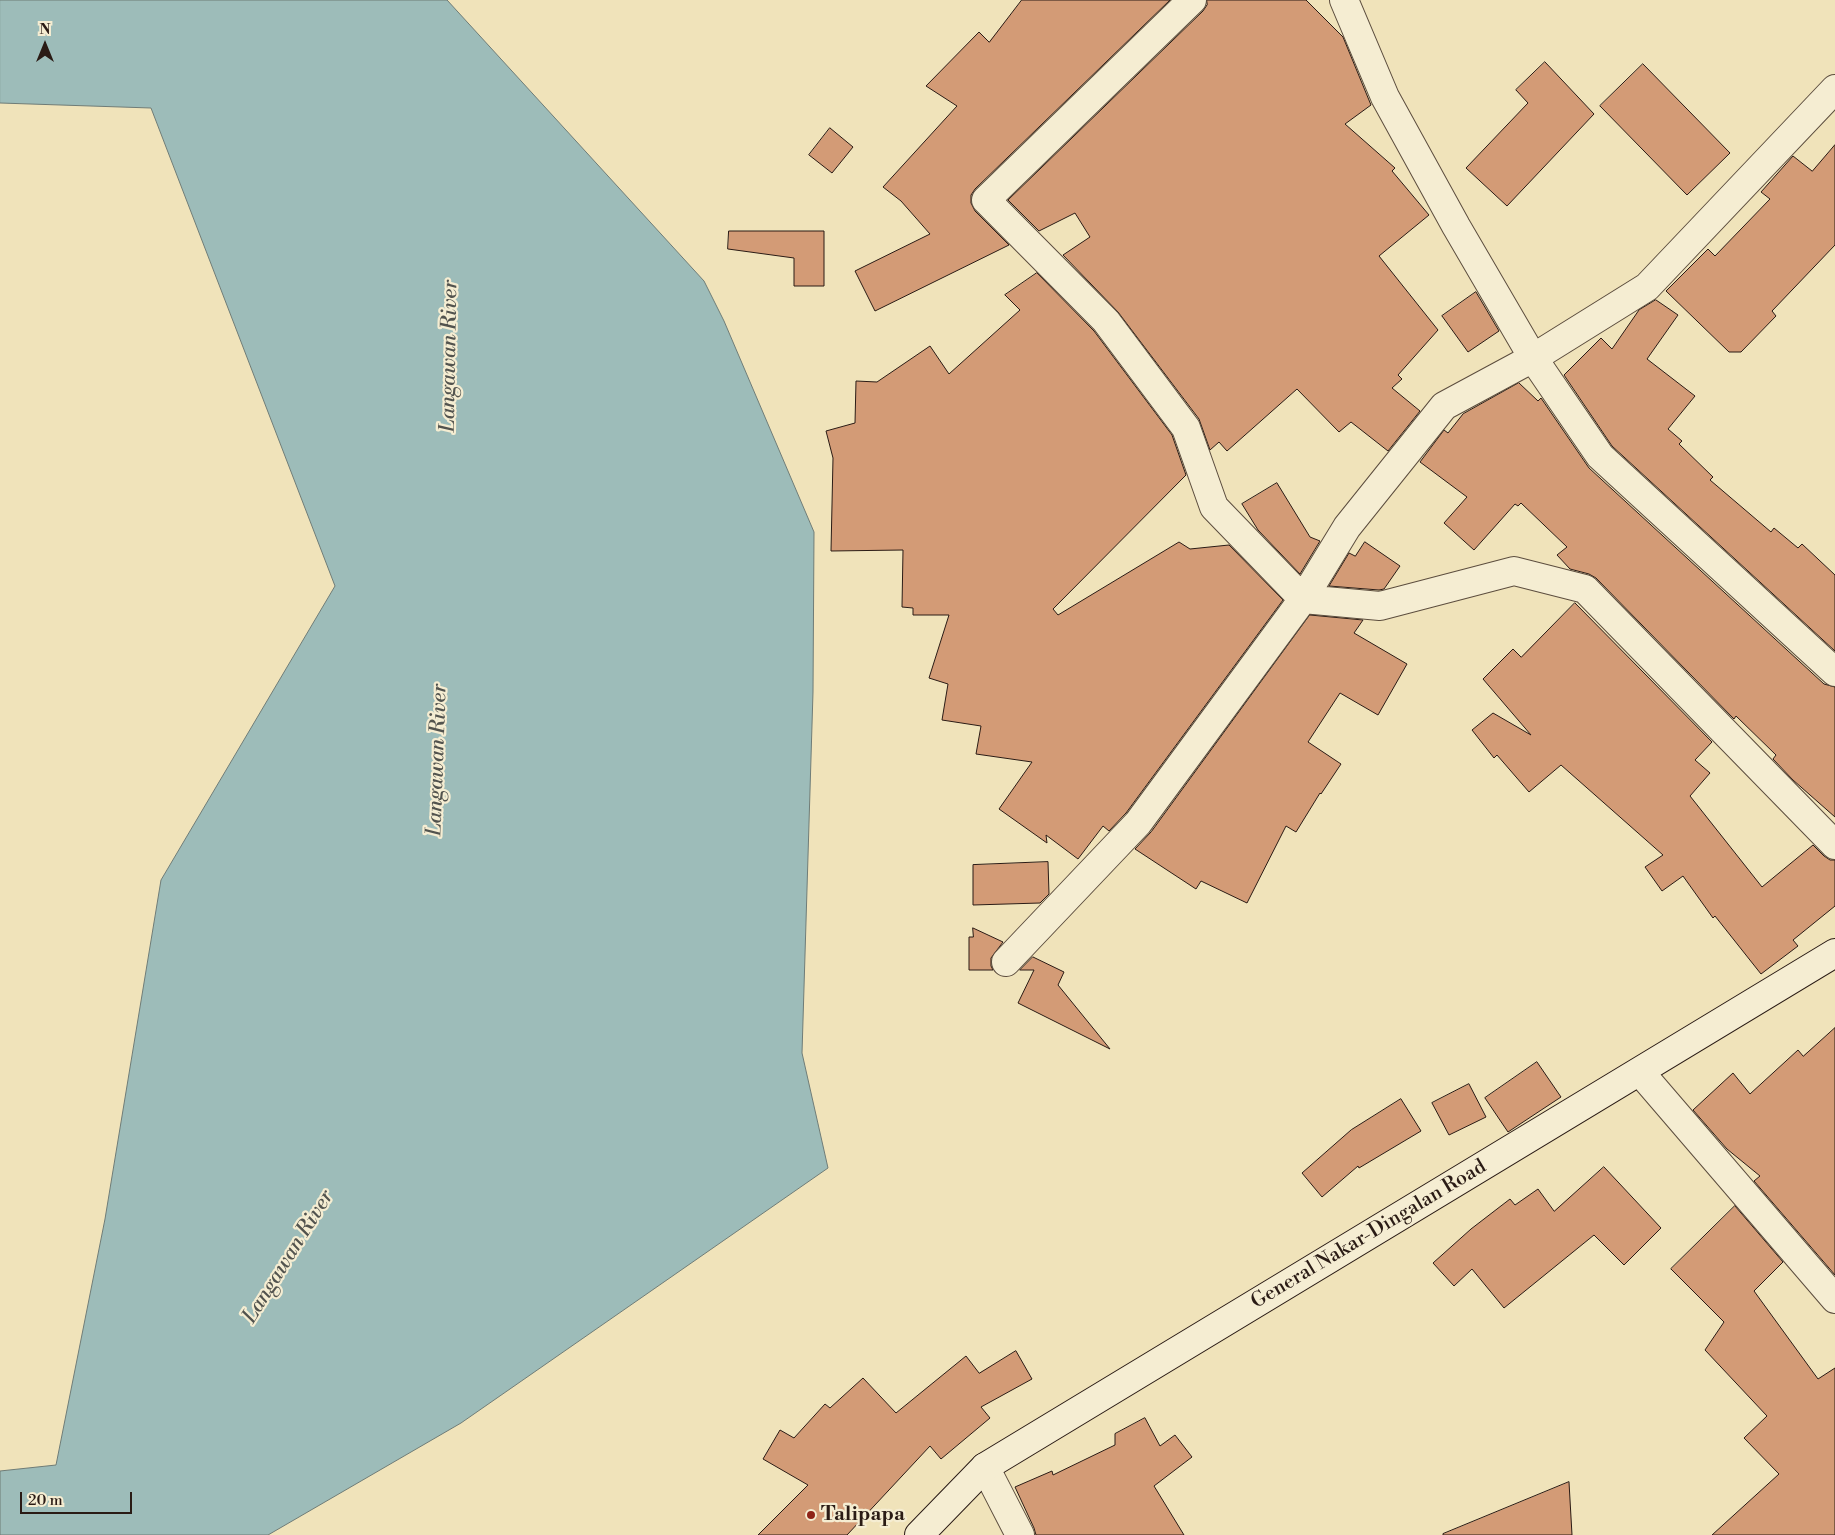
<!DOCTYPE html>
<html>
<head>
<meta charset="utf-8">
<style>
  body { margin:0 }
  #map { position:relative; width:1835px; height:1535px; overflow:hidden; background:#f0e3ba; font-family:"Libre Bodoni",serif }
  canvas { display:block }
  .north { position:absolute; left:20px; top:20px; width:50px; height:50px; -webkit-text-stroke:4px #f5edd2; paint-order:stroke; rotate:0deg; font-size:14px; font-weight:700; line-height:20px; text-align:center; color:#2a1b15 }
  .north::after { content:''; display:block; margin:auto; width:18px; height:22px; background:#2a1b15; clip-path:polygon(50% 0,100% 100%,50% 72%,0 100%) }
  .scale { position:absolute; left:20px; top:1492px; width:112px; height:22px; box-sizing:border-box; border:2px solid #2a1b15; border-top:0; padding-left:6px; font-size:15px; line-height:18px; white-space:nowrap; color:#2a1b15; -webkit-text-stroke:4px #f5edd2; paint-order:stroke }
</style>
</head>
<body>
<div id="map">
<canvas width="1835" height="1535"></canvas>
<div class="north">N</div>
<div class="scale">20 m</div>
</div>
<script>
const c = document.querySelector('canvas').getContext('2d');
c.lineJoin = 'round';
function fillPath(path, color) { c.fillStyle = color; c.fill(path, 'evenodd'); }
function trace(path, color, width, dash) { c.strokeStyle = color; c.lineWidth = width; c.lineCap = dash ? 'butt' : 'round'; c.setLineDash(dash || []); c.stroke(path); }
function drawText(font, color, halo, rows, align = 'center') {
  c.font = font + ' "Libre Bodoni",serif'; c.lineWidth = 4.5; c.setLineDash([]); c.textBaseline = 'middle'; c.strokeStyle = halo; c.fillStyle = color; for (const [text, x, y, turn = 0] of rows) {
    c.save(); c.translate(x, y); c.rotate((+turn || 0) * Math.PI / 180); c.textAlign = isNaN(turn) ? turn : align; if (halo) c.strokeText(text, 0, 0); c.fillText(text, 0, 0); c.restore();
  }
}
const water = new Path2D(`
  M0,0H447L704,281L724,321L814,532L813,692L802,1053L828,1168L461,1423L268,1535H0V1471L56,1465L105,1219L161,880L335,586L151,108L0,103Z`);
fillPath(water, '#9dbcb9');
trace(water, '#6f7c77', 1);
const building = new Path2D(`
  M1022,0H1170L975,189L971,195V203L975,211L1009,245L875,311L855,271L930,234L901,201L883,187L957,106L926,86L979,32L989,42Z
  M1207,0H1306L1343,37L1371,105L1345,124L1395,168L1392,171L1429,215L1379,256L1438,330L1398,375L1402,379L1392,388L1420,411L1388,451L1351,422L1339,432L1297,389L1227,451L1219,442L1210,450L1199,419L1118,312L1063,255L1090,237L1075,213L1039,231L1008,200L1203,11L1207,5Z
  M1545,62L1594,114L1507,206L1466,168L1528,103L1516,90Z
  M1643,64L1730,153L1687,195L1600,106Z
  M830,128L853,147L832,173L809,155Z
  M1835,145V245L1772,311L1776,316L1741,352H1729L1666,291L1708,249L1715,256L1770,199L1761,192L1793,156L1812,171Z
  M729,231H824V286H794V258L728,249Z
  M1037,273L1094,331L1172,435L1186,475L1053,609L1058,615L1179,542L1190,549L1229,545L1283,600L1126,813L1109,831L1103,826L1078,859L1046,835L1047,843L999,809L1032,762L976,754L981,726L942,720L948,684L929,678L949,615H913V608L902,607L903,550L831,551L833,458L826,431L855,423L856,381L877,382L930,346L949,374L1020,310L1005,295Z
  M1476,292L1499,331L1468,352L1442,316Z
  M1656,300L1678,315L1647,359L1695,396L1668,429L1682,441L1679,444L1713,477L1710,480L1771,532L1774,528L1798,548L1802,544L1835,575V651L1612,446L1564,375L1601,338L1612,349L1639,310Z
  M1519,383L1538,401L1541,398L1589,468L1824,684L1835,687V817L1793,780L1773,759L1776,755L1736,716L1734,719L1596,578L1589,574L1570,569L1557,555L1567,547L1521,503L1518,506L1515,504L1474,550L1444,523L1467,497L1420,462L1444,430L1448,433L1463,414Z
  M1277,483L1310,537L1320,541L1300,574L1258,530L1242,504Z
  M1365,542L1400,566L1384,589L1379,590L1329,586L1349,553L1355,556Z
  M1575,603L1712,742L1695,760L1710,773L1690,796L1762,887L1813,845L1824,856L1830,860H1835V906L1793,940L1798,946L1761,974L1715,916L1713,918L1683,876L1662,891L1645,867L1663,855L1561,765L1529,792L1497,755L1494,758L1472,730L1493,713L1531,735L1483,679L1513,649L1521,657Z
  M1310,615L1363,620L1354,633L1407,664L1378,715L1340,693L1308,742L1341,764L1321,794L1320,793L1296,832L1286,826L1247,903L1201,881L1196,889L1135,849L1151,832Z
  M1048,862L1049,894L1040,903L973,905V865Z
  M973,928L1003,942L991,958V966L993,970H969V937H973Z
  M1033,957L1064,972L1058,985L1110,1049L1018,1003L1034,970H1020Z
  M1835,1028V1275L1754,1181L1760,1176L1727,1149L1693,1110L1733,1073L1750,1094L1798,1050L1803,1056Z
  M1537,1062L1561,1097L1508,1132L1485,1098Z
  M1469,1084L1486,1117L1449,1135L1432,1103Z
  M1401,1099L1421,1131L1359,1168L1358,1166L1322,1197L1302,1173L1351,1130Z
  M1604,1167L1661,1228L1624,1265L1594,1235L1504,1308L1472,1269L1454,1286L1433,1263L1471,1229L1510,1199L1515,1205L1538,1189L1554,1211Z
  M1735,1206L1783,1262L1754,1291L1818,1379L1835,1368V1535H1712L1779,1474L1744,1438L1767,1416L1705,1350L1724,1322L1671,1269Z
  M1016,1351L1032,1379L981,1407L990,1418L941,1459L930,1446L847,1535H758L808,1485L763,1459L780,1430L794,1438L825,1404L830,1408L863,1378L896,1413L966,1356L979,1373Z
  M1145,1418L1160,1446L1175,1435L1192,1457L1154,1486L1184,1535H1036L1034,1528L1015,1487L1052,1471L1053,1475L1115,1445V1434Z
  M1569,1482L1572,1535H1443V1534Z`);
fillPath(building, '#d39b76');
trace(building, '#2a1b15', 1);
const minor = new Path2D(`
  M1192,0L986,200L1106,321L1186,428L1214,507L1303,599L1347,527L1444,406L1533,358L1647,287L1835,89
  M1344,0L1385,97L1456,226L1533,358L1600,456L1835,672
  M1006,962L1138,823L1303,599L1380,606L1514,571L1585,589L1835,845
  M1640,1072L1835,1299
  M985,1467L1020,1535`);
const secondary = new Path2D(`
  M919,1535L985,1467L1835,953`);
trace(minor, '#5c4d3e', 30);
trace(secondary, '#2a1b15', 30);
trace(minor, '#f5edd2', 28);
trace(secondary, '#f5edd2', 28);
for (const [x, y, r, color] of [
  [811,1515,5,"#8f2418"]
]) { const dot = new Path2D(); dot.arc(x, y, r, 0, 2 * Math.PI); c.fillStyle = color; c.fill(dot); trace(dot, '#f5edd2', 2); }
drawText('20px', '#2a1b15', '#f5edd2', [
  ["General Nakar-Dingalan Road",1369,1235,-31]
]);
drawText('bold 20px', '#2a1b15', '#f5edd2', [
  ["Talipapa",821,1515]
], 'left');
drawText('italic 21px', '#52534e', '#f5edd2', [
  ["Langawan River",450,356,-89],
  ["Langawan River",438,760,-88],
  ["Langawan River",289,1257,-58]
]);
</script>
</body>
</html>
